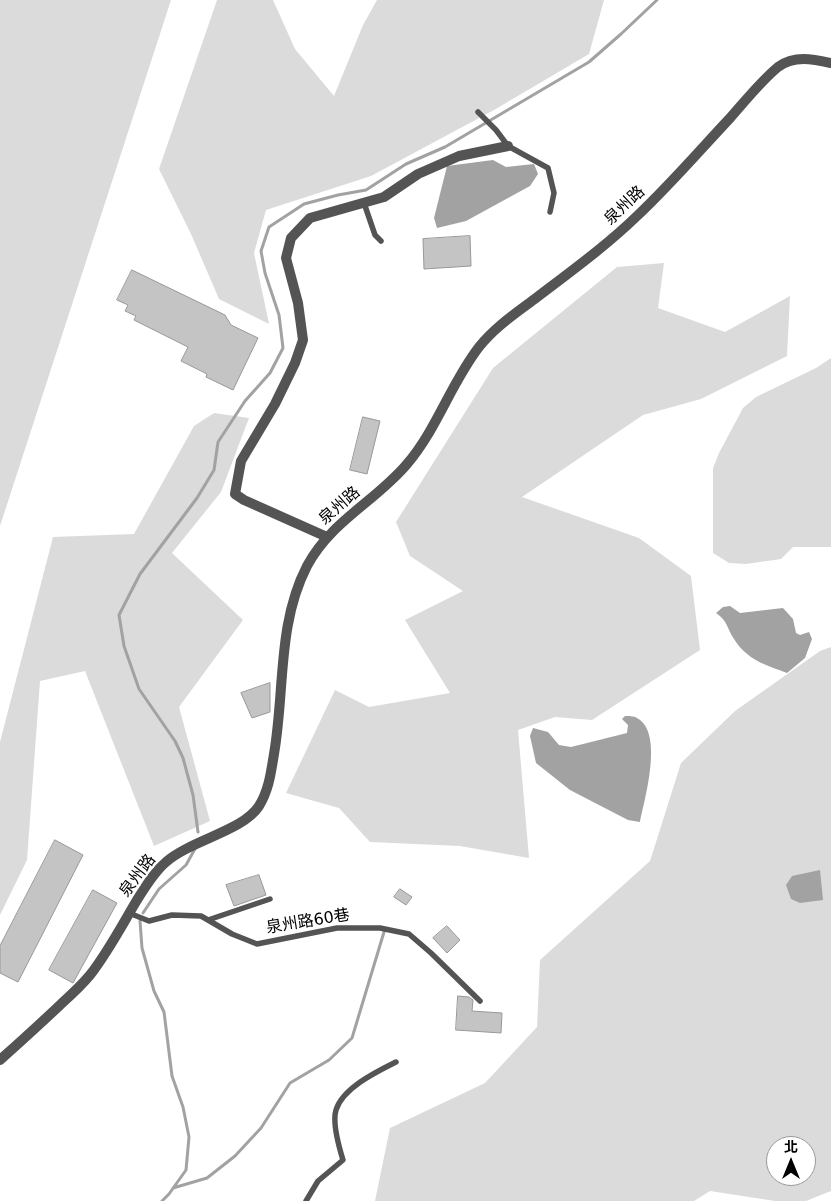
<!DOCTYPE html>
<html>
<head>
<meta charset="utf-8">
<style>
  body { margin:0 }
  #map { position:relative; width:831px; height:1201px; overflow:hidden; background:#fff; font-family:"DejaVu Sans","Noto Sans TC",sans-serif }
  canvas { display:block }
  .north { position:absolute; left:766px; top:1136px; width:50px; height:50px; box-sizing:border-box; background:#fff; border:1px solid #999; border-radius:50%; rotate:0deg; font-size:14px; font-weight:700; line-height:20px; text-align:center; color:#000 }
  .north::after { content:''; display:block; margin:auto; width:18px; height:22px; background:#000; clip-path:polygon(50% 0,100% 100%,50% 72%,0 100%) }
</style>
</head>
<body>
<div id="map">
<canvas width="831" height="1201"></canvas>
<div class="north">北</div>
</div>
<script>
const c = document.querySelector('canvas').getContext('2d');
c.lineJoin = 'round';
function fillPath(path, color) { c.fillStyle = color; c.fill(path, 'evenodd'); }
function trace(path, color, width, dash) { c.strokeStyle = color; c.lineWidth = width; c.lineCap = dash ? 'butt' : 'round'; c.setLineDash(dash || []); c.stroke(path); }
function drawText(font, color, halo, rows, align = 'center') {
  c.font = font + ' "DejaVu Sans","Noto Sans TC",sans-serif'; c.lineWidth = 4; c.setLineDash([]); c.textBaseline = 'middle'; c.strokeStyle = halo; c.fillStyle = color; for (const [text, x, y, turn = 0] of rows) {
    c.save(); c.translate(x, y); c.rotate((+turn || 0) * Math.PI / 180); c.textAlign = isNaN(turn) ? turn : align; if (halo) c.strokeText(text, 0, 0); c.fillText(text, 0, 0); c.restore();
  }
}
fillPath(new Path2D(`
  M0,0H171L0,526Z
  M217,0H273L295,49L334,96L363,25L377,0H604L589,54L494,110L371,176L266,210L254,253L269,324L219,299L191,234L159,169Z
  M664,263L658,308L725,332L790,296L787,356L701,399L643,415L522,497L639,538L691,576L700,650L592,720L555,717L518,730L529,858L460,846L370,842L339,808L286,793L335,690L369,707L450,693L405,620L463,591L410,556L396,522L493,368L617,267Z
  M831,358V547H793L781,559L746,564L729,563L713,553V468L719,453L743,408L756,397L816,368Z
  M214,413L249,418L221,492L172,553L243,620L179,707L210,821L154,846L85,671L40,681L27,860L0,915V742L53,537L134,534L194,426Z
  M831,647V1191L806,1201H775L710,1191L694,1201H375L390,1128L485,1083L537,1027L540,960L650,861L681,763L735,711L820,651ZM776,1146H806V1176H776Z`), '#dbdbdb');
fillPath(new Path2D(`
  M493,160L506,167L534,164L538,174L530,186L466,221L437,228L434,218L447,166Z
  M730,606L740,613L783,608L793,619L796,633L800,635L809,632L812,639L805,658L787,673C766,665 747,660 734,639C727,629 728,621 716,613L723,607Z
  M625,716C628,716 634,716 637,718C664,732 645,798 640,822L628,820L570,790L536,763L530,736L533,728L548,732L559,745L571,747L627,733L628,725L622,719Z
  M820,870L823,900L800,903L791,899L786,885L792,876Z`), '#a2a2a2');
trace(new Path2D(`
  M198,832L193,795L183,758L175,741L139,689L124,646L119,615L140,574L197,498L214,470L218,442L245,401L270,373L283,348L279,315L265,273L261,251L269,227L304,204L338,195L366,190L406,164L445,147L589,62L621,34L657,0
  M143,913L159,889L186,865L196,847
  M140,921L142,948L154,991L164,1012L172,1076L183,1107L189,1137L186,1170L169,1194L162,1201
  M173,1188L207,1178L235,1156L261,1128L290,1083L329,1060L352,1038L384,932`), '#a2a2a2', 3);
const building = new Path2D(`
  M470,236L471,266L424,269L423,239Z
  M132,270L225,315L231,325L258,338L233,390L206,377L207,374L181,361L188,347L134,320L136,316L125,311L128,305L117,300Z
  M363,417L380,421L367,474L350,470Z
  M270,683V712L252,718L241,693Z
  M55,840L83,855L18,982L0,973V946Z
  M259,875L266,895L234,906L226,885Z
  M400,889L412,897L406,905L394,897Z
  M93,890L117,903L73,983L49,970Z
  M447,926L460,940L447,953L433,938Z
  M458,996L469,997L473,1000L472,1011L502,1013L501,1033L456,1030Z`);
fillPath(building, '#c4c4c4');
trace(building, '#989898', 1);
trace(new Path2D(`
  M478,112L496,130L508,146L548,168L554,193L550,212
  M364,203L375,235L381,241
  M129,913L149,921L172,915L201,916L208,920L270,899
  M208,920L232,934L257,944L337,928H380L409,934L431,953L480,1001
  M306,1201L318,1181L343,1160C339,1147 332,1123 336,1110C343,1088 376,1072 396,1062`), '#545454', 5.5);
trace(new Path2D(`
  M327,537L244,500L235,494L241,461L275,404L295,363L303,340L298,303L286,258L291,238L310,218L384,197L418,174L459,156L508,146`), '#545454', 10);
trace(new Path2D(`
  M0,1060C21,1041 41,1023 61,1004C71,995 81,986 90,975C108,952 122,925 137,900C146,886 154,872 166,862C191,840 243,831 259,806C269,790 271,772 274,754C285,691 277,624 307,566C331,521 376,501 407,464C437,429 451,383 479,347C495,327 516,313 536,298C570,272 606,246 637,216C670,185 700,150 731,117C746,100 761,81 778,67C794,55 813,59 831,63`), '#545454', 10);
drawText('16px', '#000', '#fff', [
  ["泉州路",625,206,-43],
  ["泉州路",340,506,-41],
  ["泉州路",138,876,-53],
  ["泉州路60巷",308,922,-9]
]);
</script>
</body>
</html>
